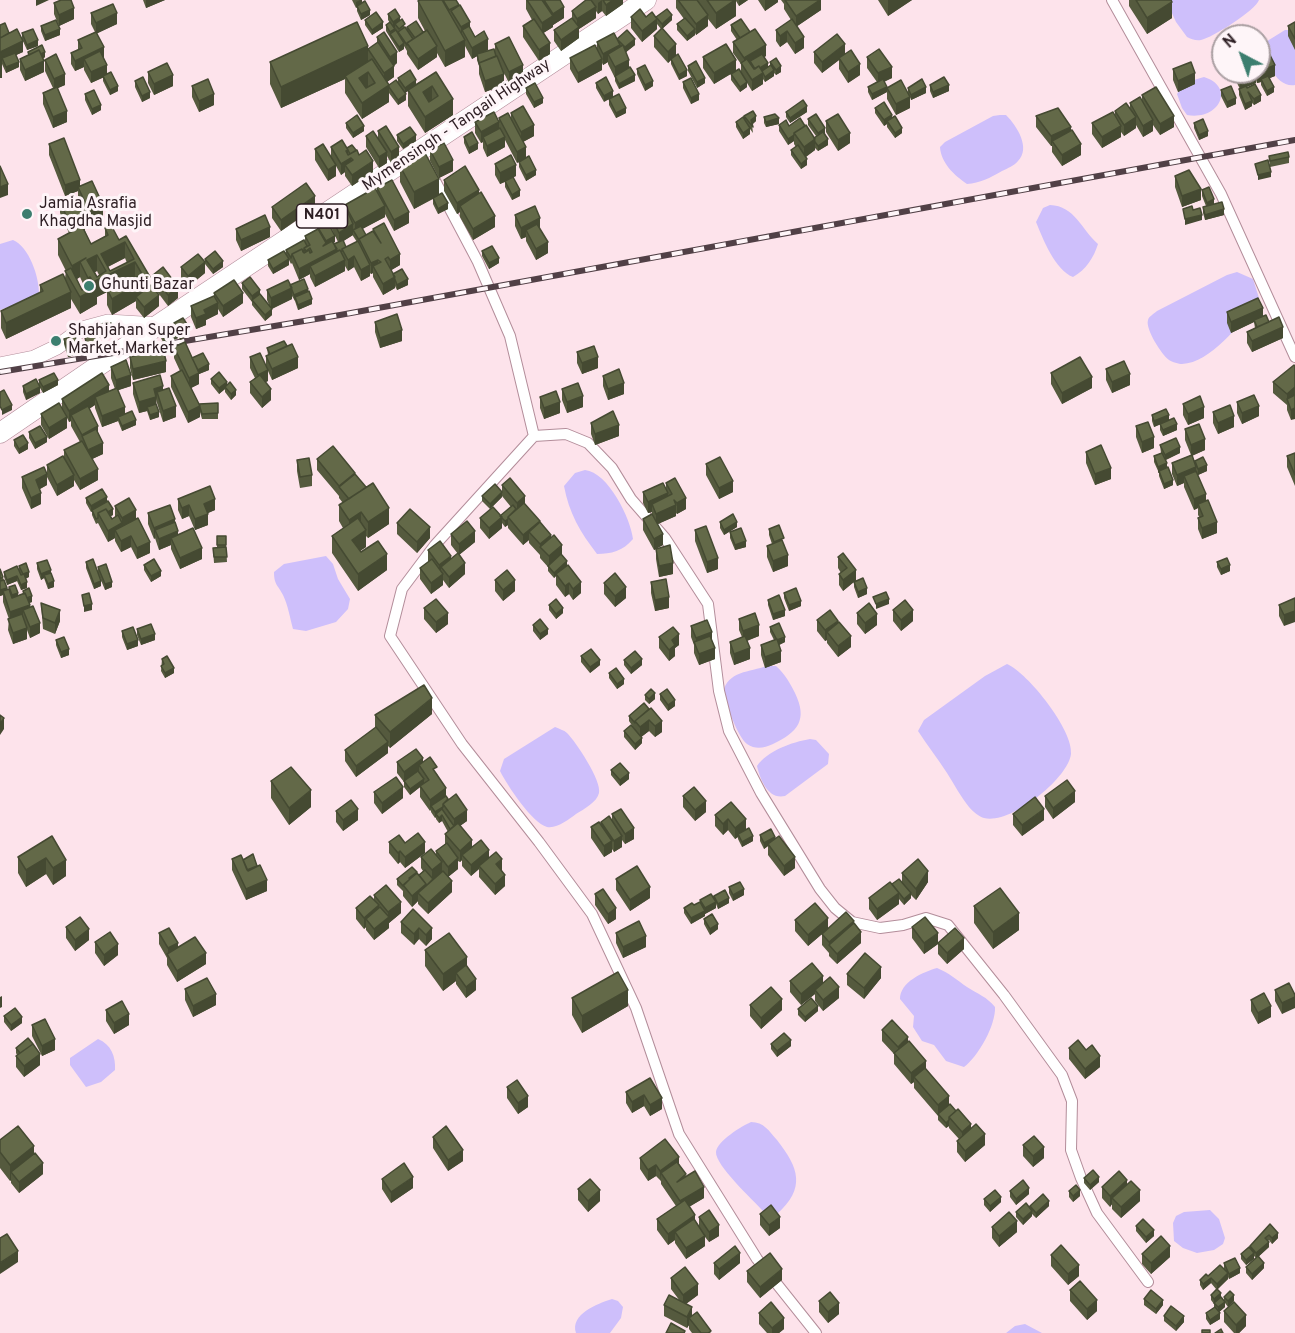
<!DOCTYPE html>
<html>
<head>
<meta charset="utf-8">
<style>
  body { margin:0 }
  #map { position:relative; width:1295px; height:1333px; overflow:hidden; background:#fde3eb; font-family:Overpass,sans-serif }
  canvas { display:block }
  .north { position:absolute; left:1211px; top:24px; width:60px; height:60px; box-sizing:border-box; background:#fef5f8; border:2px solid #aa9fa2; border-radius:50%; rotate:319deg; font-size:16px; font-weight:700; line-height:24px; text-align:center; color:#2c1d22 }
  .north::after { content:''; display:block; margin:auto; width:21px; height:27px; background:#3c7e6f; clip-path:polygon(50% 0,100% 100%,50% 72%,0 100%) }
</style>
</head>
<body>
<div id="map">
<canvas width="1295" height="1333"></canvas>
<div class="north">N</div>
</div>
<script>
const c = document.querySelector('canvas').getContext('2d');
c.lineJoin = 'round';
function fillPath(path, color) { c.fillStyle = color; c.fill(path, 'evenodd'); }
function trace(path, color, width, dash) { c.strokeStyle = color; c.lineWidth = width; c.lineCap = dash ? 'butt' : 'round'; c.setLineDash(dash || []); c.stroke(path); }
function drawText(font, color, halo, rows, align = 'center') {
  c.font = font + ' Overpass,sans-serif'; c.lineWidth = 6; c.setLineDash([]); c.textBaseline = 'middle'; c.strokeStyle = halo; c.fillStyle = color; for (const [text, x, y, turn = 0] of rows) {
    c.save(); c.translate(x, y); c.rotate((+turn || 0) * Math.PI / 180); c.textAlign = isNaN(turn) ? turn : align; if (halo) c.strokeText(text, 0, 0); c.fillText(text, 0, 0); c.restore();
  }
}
fillPath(new Path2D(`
  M1166,0H1259C1256,10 1212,38 1201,40C1196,41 1191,39 1187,37L1176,22Z
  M1285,30H1292L1295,34V85C1275,88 1265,59 1264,43Z
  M1204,77C1236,87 1219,121 1187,115L1182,108L1177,94C1184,83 1192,80 1204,77Z
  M1000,115H1006C1017,126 1031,148 1018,161C1014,166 1008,168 1002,171C990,178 980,183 967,184C954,175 941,163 940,147L945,142L993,116Z
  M1050,205C1075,206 1081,229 1098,244C1094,257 1086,270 1073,277C1055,270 1043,239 1036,222L1043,208Z
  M13,240C29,247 39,276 39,293L32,299L0,310V244Z
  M1237,272L1253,279L1259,298L1258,305C1239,323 1211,363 1182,364C1179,364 1172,362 1169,360C1162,355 1145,329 1148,320C1149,316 1154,314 1157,311L1227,275Z
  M585,470C608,472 631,519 633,539C623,551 611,554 597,554C580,532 569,513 564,486L575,473Z
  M326,556L333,564L338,579L350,599L348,609L336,622L306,631L293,629C290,618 288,605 283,595C278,585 274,585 274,572L284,564Z
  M1007,664C1028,673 1074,731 1071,754C1068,779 1010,825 984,818C980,817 972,811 969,807C961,797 954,784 947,773C938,759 927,745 918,731L924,720L985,676Z
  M767,666H776C785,674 790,683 795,693C808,720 798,732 773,744C764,748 756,750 747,744C737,736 727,705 723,693C727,671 750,672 767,666Z
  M555,727C559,729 564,730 567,733C576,742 602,781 599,793C597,802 584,809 576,814C569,819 557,829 547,827C532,823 507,785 500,771L504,759Z
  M810,739L816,740L829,754L828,764L785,796C768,800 760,779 757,766C767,751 792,742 810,739Z
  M937,968C949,973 957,980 967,987C978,994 987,997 995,1007C996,1025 978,1057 964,1067L946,1061L934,1045L922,1041L913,1027L914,1016L900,999C900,982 923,972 937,968Z
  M98,1039C111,1044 116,1057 115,1070L101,1082L86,1087L70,1065V1058Z
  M751,1122C764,1122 769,1131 777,1140C799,1168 806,1188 777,1214H769L763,1211C753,1200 715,1165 716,1152C717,1141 742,1126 751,1122Z
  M1210,1210L1219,1219L1225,1238L1223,1244L1214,1250L1197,1253L1183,1248L1174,1241L1173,1223L1176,1216L1184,1212Z
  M612,1299L618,1301L623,1307L621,1318L610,1333H576C570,1314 597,1304 612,1299Z
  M1025,1324L1042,1333H1006L1015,1326Z`), '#cebffb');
const street = new Path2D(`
  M1112,0L1221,194L1295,357
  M432,175L478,262L510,336L534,436L435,545L402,589L390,636L462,744L539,842L592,914L636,1008L679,1134L757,1259L816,1333
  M534,436L566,434L588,443L612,468L631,499L665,538L708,604L719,691L729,731L761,793L820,889L835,908L852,922L880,928L903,925L926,918L948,925L1004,995L1062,1075L1072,1101L1071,1150L1081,1178L1097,1213L1148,1282`);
const secondary = new Path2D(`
  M0,365L34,358L57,347L82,329L108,322L158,325`);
const highway = new Path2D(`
  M0,433L158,325L646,0`);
trace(street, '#b38d9a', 12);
trace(secondary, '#b38d9a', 16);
trace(highway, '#b38d9a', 21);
trace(street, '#fff', 10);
trace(secondary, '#fff', 15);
trace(highway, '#fff', 20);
const rail = new Path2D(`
  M0,372L340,315L1295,140`);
trace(rail, '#514046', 6);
trace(rail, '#fef5f8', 4, [11]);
fillPath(new Path2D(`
  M143,0H165L146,8Z
  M352,0H362V3L370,15L361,20L357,11V7L356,8Z
  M526,0H560L564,18L553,25V24V27L543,33L550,54L539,61L523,37V26L532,20L526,9Z
  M591,0H623V4L606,16L602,11L598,14L596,11V18L579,29V38L561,51L554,41V30L572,18V11Z
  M676,0H748L739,6L736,1V16L716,29L708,19V26L696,35L695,33V35L687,41L677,30V24L684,19L676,8Z
  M758,0H778V2L765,11Z
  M781,0H821V10L797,26L804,48L795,54L787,42L780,47L776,41V30L791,20L784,9V4Z
  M878,0H912L888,16Z
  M1129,0H1171L1172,18L1147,34L1129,6Z
  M418,1L459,6L475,37L488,50L483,52L495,53V44L523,76L509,83L504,73V85L485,92L479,74V66L477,60V56L472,59L465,46V57L445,67L437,53V57L418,70L407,54V51L404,46V49L399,52L386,31V25L390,23L388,20V14L400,20L407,30V27L423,32L425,31L418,18Z
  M54,3L74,19L59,26L54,14Z
  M91,13L117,24L97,33L107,74L118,91L110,95L103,81V77L91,83L84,70V67L75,71L71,64V53L78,50V40L95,32L91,24Z
  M631,17H656L672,20L662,29L687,76L679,80L671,64V60L668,63L654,47V36L661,29L657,24V29L642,42L631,28Z
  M365,20L383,28L372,35L365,25Z
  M1295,22V50L1288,36V26Z
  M0,25L9,33L23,52L16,55L19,67L6,73L2,64V61V78Z
  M731,25L766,56L764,57L768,67L770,65V62L781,72L776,75L774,73V76L765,82L763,79V84L752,91L747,83V87L740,92L731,80V74L735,71L714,84L703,68V57L741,72V64L733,53V42L737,40L731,31Z
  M41,26L60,35L45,41L41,31Z
  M22,33L38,46L27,50L22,39Z
  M377,37L397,63L394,66V77L387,82L389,85L398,82V78L416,84L436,72L453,115L425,133L408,106V91L405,93L406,100L398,105L389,93V102L362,119L345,93V79L281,108L270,84V62L368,49L377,43Z
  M617,40L635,45L626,52L629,68L635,81L619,89L615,81V78L608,64V62L603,65L602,63V70L578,83L570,69V58L597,49V42Z
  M28,52L45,57L43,59L44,72L25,81L20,70V59L28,56Z
  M814,52L845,54L860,75L848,83L839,69V60L822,73L814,63Z
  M867,57L892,78L884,82L887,88L908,93V88L926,93L911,100L910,97V108L896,115L887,99V92L872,100L868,92V87L877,82L867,68Z
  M45,60L65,85L57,88L67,122L53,128L43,104V93L53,88L45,71Z
  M688,66L705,83L697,88L688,71Z
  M637,69L653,86L645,91L637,74Z
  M1173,69L1195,84L1178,92L1173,80Z
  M148,72L173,86L154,95L148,83Z
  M1249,72H1259L1275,76L1270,78L1274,92L1267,96L1261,85V82L1257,83L1256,80V83L1246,87L1261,101L1254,105L1252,103V106L1245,110L1239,95V89H1240L1237,83V77Z
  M606,77L604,102L596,88V83Z
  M135,81L150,98L142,102L135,87Z
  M683,82L699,100L691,104L683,88Z
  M930,85L949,91L933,98L930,91Z
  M192,86L214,105L199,112L192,97Z
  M526,88L543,103L534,108L526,94Z
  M1221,90L1236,104L1227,108L1221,96Z
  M85,94L101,110L92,115L85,100Z
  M1142,95L1174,127L1160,135L1153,125V131L1143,137L1136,125V128L1124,136L1121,132V137L1102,148L1092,134V123L1115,116V111L1130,108V103L1142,101Z
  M609,99L626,113L616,118L609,105Z
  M875,108L892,118L902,133L895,138L887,127V124L884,126L875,113Z
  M786,112H807L790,123L786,117Z
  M511,113L534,136L523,142L517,163L505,140V147L487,157L483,148V142L481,143L475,133V122H499V118L511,120Z
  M744,116L756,121L752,125L753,133L750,129V134L743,139L736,127V122L744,119Z
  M1036,116L1071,131L1081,155L1062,166L1052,152V146H1051L1036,127Z
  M764,117L779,124L766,127L764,123Z
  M808,119L825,133L828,145L818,151L815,148V150L806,157L807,165L801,169L791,155V150L796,147L794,144V141L788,145L779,131V125L789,126L814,138L816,136L808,125Z
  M826,121L850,143L838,151L826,132Z
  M346,123L364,131L353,138L346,128Z
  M1194,123L1208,136L1199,140L1194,128Z
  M378,131L399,158L391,163L387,156V163L379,168L366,147V136L378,139Z
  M397,135L416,141L403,149L397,141Z
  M464,137L478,149L469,154L464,143Z
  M49,144L80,186L103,216L89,222L78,198V191L65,196L49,155Z
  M331,147L347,148L359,155L373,172L352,186L345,176V172L341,175L336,166V176L328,181L315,160V149L331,157Z
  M430,150L453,171L439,178L430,161Z
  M1269,156L1289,157V163L1270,167Z
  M519,162L536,175L526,181L519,167Z
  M495,164L516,176L513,177L520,196L512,200L505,187V182L500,184L495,175Z
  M400,166L439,195L448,209L438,214L433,204V199L414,209L400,182Z
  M1175,176L1201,200L1182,207L1175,187Z
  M444,180L479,194L495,227L473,240L460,217V212L457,214L444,191Z
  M377,188L409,223L394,231L385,214V217L362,229L366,235L373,233V229L400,265L391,270L393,274L408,285L397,290L395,286V288L383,295L373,277V273L371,274L370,273V276L361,281L354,267L348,271L345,266V271L315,287L310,277V274L299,280L292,263L291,264L289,260V265L273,274L268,266V260L286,255V250L305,243V236L317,229V226L335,242L333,243L334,244L338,242L330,225V214L345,208V205L377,191ZM353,229V236L357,242L346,247L343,241L353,235Z
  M1202,190L1214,204L1224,215L1205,220L1203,213V207L1206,206L1202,196Z
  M60,202L85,231L91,244L105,236V228L119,240L126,236L159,306L144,318L136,308V301L112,315L107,305V292L97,297V304L80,314L71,299V308L6,339L1,328V311L40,293V285L65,278L66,271L58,255V239L69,233L60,213ZM125,258L127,263L110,271L108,267ZM97,271L99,275L97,277L95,272ZM80,277L85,288L82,290L77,279Z
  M272,207H315L281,231L272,218Z
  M515,215L548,253L536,260L526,241V237L521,239L515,226Z
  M236,229L270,237L241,251L236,240Z
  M482,251L499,263L489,269L482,256Z
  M205,259L223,267L213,274L205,264Z
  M181,267L205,273L188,287L181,278Z
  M153,275L178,298L168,306L153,286Z
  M242,283L260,294L270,307L267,300V290L290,285L308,292L312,304L298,310L295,301L292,296V299L272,309V315L265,321L252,305V302L242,289Z
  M214,293L243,303L223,317L218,309V314L206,320V325L196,329L191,317V306L214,296Z
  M1227,312L1263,317L1269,322L1283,338L1252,352L1247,343V332L1255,328L1254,322L1231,333L1227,323Z
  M375,322L402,341L380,348L375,332Z
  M174,323L190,335L180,340L178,335V338L164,344L160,336V331L174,325Z
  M98,324L112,331V336L99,338Z
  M64,339L79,354L68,357L64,344Z
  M174,347L209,370L199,374V384L191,388L199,404L218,403V419H202L200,412V417L188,423L171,387V376L180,371L174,358Z
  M267,348L298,368L272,380L268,371V381L265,382L271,400L262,408L250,393V382L255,378L250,368V357L266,366V356L268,355Z
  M577,352L598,368L582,374L577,363Z
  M130,357L166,372L133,380L130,368Z
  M1295,366L1291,420L1287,410V405L1273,393V382Z
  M111,367L131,386L118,390L125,414L136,425L122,431L118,421L102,427L95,408V405L89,409L98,433L103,454L92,459L98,480L80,490L74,480V486L57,496L47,477V485L40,489L41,504L31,509L22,488V477L47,474V465L64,457V450L80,442L71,426V421L69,422L67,418V428L49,439L41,425V414L62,409V399L109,391L115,389L111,378Z
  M1106,369L1130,385L1112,393L1106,380Z
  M1051,373L1092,388L1062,404L1051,384Z
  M603,376L624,394L608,400L603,386Z
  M211,379L227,384L236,395L231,400L225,392V389L219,394L211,384Z
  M39,380L58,385L43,393L40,388V393L26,400L23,392V386L39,385Z
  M133,383L163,390L176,417L163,422L157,403V399L156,404L159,417L150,420L147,411L139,413L133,394Z
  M562,389L583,407L567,413L562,400Z
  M540,397L560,413L544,419L540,408Z
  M1237,402L1259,416L1242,424L1237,413Z
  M1183,404L1204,418L1188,425L1183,415Z
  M1213,412L1234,427L1218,434L1213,423Z
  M1152,415L1177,430L1163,436L1160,430V424L1154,427L1152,421Z
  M591,423L619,436L595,445L591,434Z
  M1136,426L1154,448L1142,453L1136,437Z
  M1185,429L1205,450L1192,456L1195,462L1207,471L1198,475L1217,533L1202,539L1198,529V518H1200L1198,515V508L1194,510L1184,487V483L1177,486L1172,474V463L1191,455L1185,440Z
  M29,432L47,442L35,449L29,438Z
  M14,440L28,449L19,454L14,446Z
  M1160,445L1180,453L1166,460L1167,467L1173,485L1164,489L1159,476V473L1154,462V456L1161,453Z
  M1086,452L1111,479L1095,485L1086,463Z
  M1295,453V486L1287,467V456Z
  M317,459L355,475L389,524L368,538L366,536V547L360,551L387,570L358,591L332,553V536L343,528L339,521V505L343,503L339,498V496L317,470Z
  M297,460L312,475V486L300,488L297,471Z
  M706,464L733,492L719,499L706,475Z
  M666,483L686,509L677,514L676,513V516L657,524L663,545L657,548L673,574L659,577L656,559V549L654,550L643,530V519L652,515V512L648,513L643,503V492L666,489Z
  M502,485L525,504L551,538L562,555L581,593L573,600L569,594L565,597L556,585V576L554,578L548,571V567L540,558V555L529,543V540L523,545L508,528V525L505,527L502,523V528L489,539L480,528V518L501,515L511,507L502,496Z
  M482,496L502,497L490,509L482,501Z
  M86,498L107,501L113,515L110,516L112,519L115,517V506L136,520L150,553L137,559L131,547L121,552L115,541V538L108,542L98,523L96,524L92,515V511L91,512L86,503Z
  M178,499L215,510L207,513L208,525L195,530L189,516L182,519L178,510Z
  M148,513L175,523L178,534L202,559L180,569L171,549V545L159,550L155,538L154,539L148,524Z
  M720,522L737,527L724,535L720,528Z
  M397,523L430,538L417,553L397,534Z
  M769,529L784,544L788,566L773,572L767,557V546L772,544L769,535Z
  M695,530L718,569L707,573L695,541Z
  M730,532L746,547L735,550L730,538Z
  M451,534L475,542L459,555L465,574L449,588L443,580V585L431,594L420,579V568L428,562V550L451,559L458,554L451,545Z
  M217,536L226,545L227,562L214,563L213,548H217Z
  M838,557L856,580L867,594L858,598L854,587V582L843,591L839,585V574L841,573L838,568Z
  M86,562L101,586L94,589L86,568Z
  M1217,562L1230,571L1221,575L1217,567Z
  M37,563L51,573L54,587L48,589L44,578L41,580L37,569Z
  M144,565L161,576L151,582L144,570Z
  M19,566L29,577L26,578L27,588L21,590L17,581L7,585L4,577V572L19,571Z
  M98,567L112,587L105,590L98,573Z
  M0,569L7,589L18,596L23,594V591L32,602L29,603L30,607L40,633L30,638L27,630V639L13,644L8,630L9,619L3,602V595L0,596Z
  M495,580L515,591L503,601L495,591Z
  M651,582L669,608L655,611L651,593Z
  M604,583L626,598L615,607L604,594Z
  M784,593L801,606L789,611L784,598Z
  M1295,598L1284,626L1279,616V605Z
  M768,600L785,616L773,620L768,605Z
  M41,603L60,621L55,634L43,629Z
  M549,605L563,613L556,619L549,610Z
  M424,608L448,624L436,633L424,619Z
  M893,610L913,621L901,631L893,621Z
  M857,613L877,625L865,634L857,624Z
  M739,619L759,636L747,641L750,659L734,665L730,653V642L742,637L739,630Z
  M817,620L851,647L838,657L827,643V640L825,641L817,631Z
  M533,625L548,634L540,640L533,631Z
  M691,626L712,640L715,659L699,665L694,653V645L691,637Z
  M770,627L785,642L779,645L781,662L765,668L761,655V645L774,640L770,632Z
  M137,629L155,640L141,645L137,635Z
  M122,631L138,646L127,650L122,637Z
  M659,637L679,645L675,648V656L669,661L659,648Z
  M56,640L69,655L61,658L56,645Z
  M581,656L600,665L590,673L581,662Z
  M162,659L174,673L165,678L161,671Z
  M624,660L642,665L631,674L624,665Z
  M609,673L624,684L617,689L609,678Z
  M660,694L675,706L668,711L660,700Z
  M645,695L655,699L649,704L645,700Z
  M644,703L662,732L655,737L649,731L641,737L642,743L635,750L624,737V731L635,730L629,721V716Z
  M432,714L390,748L388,746V753L356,777L345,761V750L375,728V715Z
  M397,762H423L437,774L446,797L467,821L460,826L472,847L489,858L502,870L505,886L495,895L479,877V869L471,876L462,866V860L460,862L458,861V869L448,877L452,892L428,914L418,904V901L412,907L403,896V891L397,885V879L417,874L419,875L423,871L421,868V857L436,855V851L445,844V834L448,832L442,821L439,823L436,819V817L435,818L431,812V810L430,811L420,797V787L410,795L404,787V782L397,773Z
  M611,770L629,779L620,786L611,775Z
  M271,781L311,807L289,825L271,798Z
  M374,792L403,798L382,814L374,803Z
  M683,796L706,812L695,821L683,807Z
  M1045,796L1075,802L1053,819L1045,807Z
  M731,802L753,841L742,847L738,839V837L735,839L728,830L723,835L715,826V815Z
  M336,811L358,820L343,831L336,822Z
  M612,814L634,839L625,844L622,840V847L614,852L612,849V852L604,857L591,838V827L601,824V822L612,821Z
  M1013,814L1044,820L1022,836L1013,825Z
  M760,835L775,839L795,868L784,876L768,855V846L764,849L760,841Z
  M52,836L66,876L53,885L46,874L26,887L18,873V857Z
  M389,842L425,853L405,868L400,862L398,864L389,853Z
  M232,859L243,860L257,867L267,891L246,900L232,870Z
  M902,873L928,882L916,900L911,895V898L904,905L899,899V904L877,920L869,909V898L892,884L902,882Z
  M616,879L650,898L630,911L616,890Z
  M729,887L744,895L733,901L729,893Z
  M595,894L616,919L608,924L595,905Z
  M374,895L401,913L389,923V928L374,940L366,930V927L364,929L356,919V908L374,900Z
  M714,896L729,903L718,909L716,904V908L705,914V916L691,924L684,913V908L700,903V900L714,899Z
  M974,906L1019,930L993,949L974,923Z
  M704,919L718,929L710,935L704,924Z
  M795,920L828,928L854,924L861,943L837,964L829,956V953L822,945V934L808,946L795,931Z
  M401,922L432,928V939L426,946L419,939L414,945L401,933Z
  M66,927L89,940L75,951L66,938Z
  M912,927L938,943L964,949L947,964L938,954V944L924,954L912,938Z
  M159,933L178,948L206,964L177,982L167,965V958L159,944Z
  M616,933L646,947L623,958L616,943Z
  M95,942L118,955L104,966L95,953Z
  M425,950L467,966L476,990L466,998L456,984V981L443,991L425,966Z
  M847,974L881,978L864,999L847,985Z
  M790,981L823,984L839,998L823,1011L815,1001V994L801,1005L790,992Z
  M185,989L216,1005L193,1017L185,1000Z
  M1275,990L1295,995L1282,1014L1275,1001Z
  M572,998L628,1006L582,1033L572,1015Z
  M1251,1000L1271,1017L1258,1024L1251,1011Z
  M750,1005L782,1010L761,1029L750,1016Z
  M798,1009L818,1011L805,1022L798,1015Z
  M106,1010L129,1025L114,1034L106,1021Z
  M4,1016L22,1023L11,1031L4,1022Z
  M32,1025L55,1050L42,1056L32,1036Z
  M882,1030L908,1042L949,1105L985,1145L965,1162L957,1152V1141L959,1139L949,1128V1126L946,1128L938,1120V1116L914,1088V1082L911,1084L894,1064V1054L882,1041Z
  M771,1044L791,1046L777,1057L771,1049Z
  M16,1048L40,1065L24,1077L16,1067V1056L17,1055L16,1053Z
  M1069,1048L1100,1067L1085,1079L1069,1059Z
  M650,1078L662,1109L650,1116L644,1106L632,1113L626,1103V1092Z
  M507,1087L528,1107L518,1114L507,1098Z
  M433,1137L463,1161L448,1171L433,1148Z
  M0,1140L34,1154L43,1174L19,1193L11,1183V1180L10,1181L0,1168Z
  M1023,1145L1044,1158L1033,1167L1023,1156Z
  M640,1158L679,1164L686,1176L704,1198L689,1207L695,1220L699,1226V1217L719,1236L709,1242L705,1237V1246L686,1259L675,1243V1240L668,1245L657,1230V1219L676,1206L661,1184V1181L656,1176L648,1181L640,1169Z
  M1084,1178L1099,1182L1090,1190L1084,1183Z
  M382,1179L413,1188L391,1203L382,1189Z
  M1102,1187L1140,1201L1121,1218L1112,1209V1204L1110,1207L1102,1198Z
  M578,1189L600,1201L588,1212L578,1200Z
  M1010,1191L1029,1194L1016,1205L1010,1197Z
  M1069,1191L1080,1196L1073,1202L1069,1197Z
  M984,1199L1001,1202L990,1212L984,1205Z
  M1030,1206H1049L1036,1218L1032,1214V1216L1023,1225L1016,1217V1212L1030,1208Z
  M760,1214L780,1228L769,1236L760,1225Z
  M1270,1224L1278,1238L1272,1244L1269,1240L1268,1241L1269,1247L1259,1256L1264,1268L1252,1280L1246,1273V1267L1256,1258L1254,1256V1259L1246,1265L1241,1259V1254L1250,1248V1246Z
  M1136,1226L1154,1236L1146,1243L1136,1231Z
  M992,1227L1017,1232L999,1247L992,1238Z
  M1142,1254L1170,1257L1151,1274L1142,1264Z
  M1051,1255L1079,1276L1068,1285L1051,1266Z
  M714,1263H740L719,1280L714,1274Z
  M1224,1263L1240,1273L1229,1279L1228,1277V1279L1217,1289L1221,1297L1224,1301V1297L1234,1301L1228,1307L1225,1303V1307L1219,1312L1220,1319L1210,1325L1206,1319V1313L1214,1308V1304L1211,1300V1295L1216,1289L1211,1283L1203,1290L1200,1285V1280L1224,1269Z
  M747,1271L782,1280L760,1298L747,1282Z
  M671,1278L698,1295L686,1304L692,1315L711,1333H692L689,1329V1325L687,1328L664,1316V1305L680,1301L671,1289Z
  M1070,1290L1097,1311L1087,1320L1070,1301Z
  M1144,1299L1163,1305L1156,1314L1144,1305Z
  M819,1301L839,1314L828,1323L819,1312Z
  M1224,1311L1246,1326L1239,1333H1234L1224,1322Z
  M759,1313L784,1329L779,1333H767L759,1324Z
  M1164,1316L1184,1322L1176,1331L1164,1321Z`), '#555a3e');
fillPath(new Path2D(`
  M36,0H49L36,6Z
  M146,0H165L146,8Z
  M360,0H362V4L356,8V2Z
  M602,0V11L598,14V3Z
  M613,0H623V4L606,16V5Z
  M735,0H736V16L716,29V13Z
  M739,0H748L739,6Z
  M765,0H778V2L765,11Z
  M820,0H821V10L796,27V16Z
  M888,0H912L888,16Z
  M1172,2V18L1147,34V18Z
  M564,7V18L553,25V14Z
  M596,7V18L579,29V38L561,51V40L577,28V19Z
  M74,8V19L59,26V15Z
  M370,10V15L361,20V14Z
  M117,13V24L96,34V23Z
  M672,15V20L662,29V24Z
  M708,15V26L696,35V24Z
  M553,16V27L542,34V23Z
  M400,17V23L395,24V27L393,28V22Z
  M657,19V29L642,42V31Z
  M383,22V28L372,35V30Z
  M470,22V33L462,30V37L461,38V27Z
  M60,29V35L45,41V35Z
  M695,29V35L687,41V36Z
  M787,31V42L780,47V36Z
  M804,37V48L795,54V43Z
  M488,39V50L472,59V48Z
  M635,39V45L625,53V47Z
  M38,40V46L27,50V45Z
  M465,40V57L445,67V51Z
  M23,41V52L3,61L2,58V78H0V52Z
  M404,43V49L399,52V47Z
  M550,43V54L539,61V50Z
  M676,44V55L668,63V52Z
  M845,44V55L839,58V60L822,73V62Z
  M620,45V56L608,54V62L603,65V54Z
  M766,45V56L752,64L750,61V65L744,68V58Z
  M368,46V67L345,76V79L281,108V87Z
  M437,46V57L418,70V59Z
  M104,47V58L84,59V67L75,71V61Z
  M45,52V57L31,64V59Z
  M397,52V63L390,68V57Z
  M602,59V70L578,83V73Z
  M629,60V71L615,76V67Z
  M736,60V71L714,84V73Z
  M44,61V72L25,81V70Z
  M19,62V67L6,73V67Z
  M768,63V68L757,76V71Z
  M860,64V75L848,83V72Z
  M107,65V76L91,83V72Z
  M523,65V76L509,83V72Z
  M1275,65V76L1262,81L1261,79V82L1257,83V72Z
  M394,66V77L384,84V73Z
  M781,66V72L776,75V70Z
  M892,67V78L878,84V73Z
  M687,70V76L679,80V75Z
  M774,70V76L765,82V77Z
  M368,72V89L359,94V78Z
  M1235,72H1245L1235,76Z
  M763,73V84L752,91V80Z
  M1195,73V84L1178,92V81Z
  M65,74V85L54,90V79Z
  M504,74V85L485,92V81Z
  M173,75V86L154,95V84Z
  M635,75V81L619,89V84Z
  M1256,77V83L1240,90V84Z
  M705,78V83L697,88V82Z
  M416,80V86L405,93V88Z
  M653,81V86L645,91V85Z
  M747,82V87L740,92V87Z
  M389,85V102L362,119V103Z
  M949,85V91L933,98V92Z
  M118,86V91L110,95V90Z
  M432,86V102L423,108V92Z
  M887,87V92L872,100V94Z
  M926,87V93L911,100V95Z
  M1274,87V92L1267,96V91Z
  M613,91V97L604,102V96Z
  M150,92V98L142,102V96Z
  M214,94V105L199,112V101Z
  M406,94V100L398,105V100Z
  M699,94V100L691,104V98Z
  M1261,95V101L1254,105V99Z
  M910,97V108L896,115V104Z
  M543,98V103L534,108V102Z
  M1236,98V104L1227,108V102Z
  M453,99V115L425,133V117Z
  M1252,101V106L1245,110V104Z
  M101,105V110L92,115V109Z
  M807,106V112L790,123V118Z
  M626,108V113L616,118V113Z
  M67,111V122L53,128V117Z
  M892,115V120L887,121V124L884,126V120Z
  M756,116V121L751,125V120Z
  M1174,116V127L1160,135V124Z
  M1136,117V128L1124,136V125Z
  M779,118V124L766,127V122Z
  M1153,120V131L1143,137V126Z
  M499,122V133L483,137V142L481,143V132Z
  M534,125V136L521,143V132Z
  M364,126V131L353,138V133Z
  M1121,126V137L1102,148V137Z
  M1071,127V137L1052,141V146H1051V136Z
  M750,128V134L743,139V133Z
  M825,128V133L818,138V133Z
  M902,128V133L895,138V133Z
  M1208,131V136L1199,140V135Z
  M850,133V143L838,151V140Z
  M416,135V141L403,149V144Z
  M794,135V141L788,145V139Z
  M505,137V147L487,157V146Z
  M815,139V150L804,158V147Z
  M828,139V145L818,151V146Z
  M478,143V149L469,154V148Z
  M1081,144V155L1062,166V155Z
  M399,147V158L391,163V152Z
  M526,147V158L517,163V152Z
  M348,150V159L351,158V169L345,165V172L341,175V164L346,151Z
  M387,152V163L379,168V157Z
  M807,159V165L801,169V164Z
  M453,160V171L439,178V167Z
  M373,161V172L352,186V175Z
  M336,165V176L328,181V170Z
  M516,165V176L500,184V173Z
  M536,170V175L526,181V175Z
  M1271,172V177L1258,180V175Z
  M439,179V195L414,209V192Z
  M80,180V190L78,187V191L65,196V185Z
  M8,184V195L0,198V187Z
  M1201,189V200L1182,207V196Z
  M479,190V201L460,206V212L457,214V203Z
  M520,190V196L512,200V195Z
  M315,196V207L281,231V220Z
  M1214,199V205L1207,208V203Z
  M448,203V209L438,214V209Z
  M103,205V216L89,222V211Z
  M385,206V217L355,233V223Z
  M1224,209V215L1205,220V215Z
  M409,212V223L394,231V220Z
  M1202,215V220L1185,225V219Z
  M495,216V227L473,240V229Z
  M540,218V229L526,230V237L521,239V228Z
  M85,220V231L71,237V226Z
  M353,224V235L339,244V233Z
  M270,227V237L241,251V240Z
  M335,236V242L326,247L337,249V260L310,266V274L299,280V269L326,241Z
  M125,242V258L105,268L101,254Z
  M548,242V253L536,260V249Z
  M400,254V265L390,271V260Z
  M97,255V271L87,276V260Z
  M354,256V267L348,271V260Z
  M86,258L80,262V277L72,282V266Z
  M499,258V263L489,269V263Z
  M289,259V265L273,274V269Z
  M345,260V271L315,287V276Z
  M378,260V271L373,266V273L371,274V263Z
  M223,261V267L213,274V269Z
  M135,262V278L108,291L107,289V292L97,297V304L80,314V297L88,293V278L90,277V291L93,290V282Z
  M205,262V273L188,287V276Z
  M370,265V276L361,281V270Z
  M150,277V293L136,297V301L112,315V299Z
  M395,277V288L383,295V284Z
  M408,279V285L397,290V285Z
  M178,287V298L168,306V295Z
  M292,288V299L271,309V298Z
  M308,289V294L295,297L294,301V295Z
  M260,290V295L252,300V302V296Z
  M71,292V308L6,339V323Z
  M243,293V303L223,317V306Z
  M159,295V306L144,318V307Z
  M312,299V304L298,310V305Z
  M218,303V314L206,320V325L196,329V318L204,310Z
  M1263,308V319L1254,320V322L1231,333V322Z
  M272,309V315L265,321V315Z
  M1283,327V338L1252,352V341Z
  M190,329V335L180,340V334Z
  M402,330V341L380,348V338Z
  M178,333V338L164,344V339Z
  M97,344V349L87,351V346Z
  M79,348V354L68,357V351Z
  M298,357V368L272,380V369Z
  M598,357V368L582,374V363Z
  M166,361V372L133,380V369Z
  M209,364V370L199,374V384L189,389V378L196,370Z
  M268,370V381L258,386V375Z
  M1130,374V385L1112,393V382Z
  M131,375V386L116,391V380Z
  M1092,377V388L1062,404V393Z
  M58,380V385L43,393V387Z
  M227,382V387H225V389L219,394V388Z
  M624,383V394L608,400V389Z
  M109,385V396L95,397V405L73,419L71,415V421L69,422V411Z
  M163,386V397L157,392L156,408L147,407V411L139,413V402L154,389Z
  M40,387V393L26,400V394Z
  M1295,387V398L1287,399V394Z
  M271,389V400L262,408V397Z
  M236,390V395L231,400V394Z
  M583,396V407L567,413V402Z
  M560,402V413L544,419V408Z
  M12,405V410L2,415V410Z
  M176,406V417L163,422V411Z
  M200,406V417L188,423V412Z
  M1259,406V416L1242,424V413Z
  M125,407V418L118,417V421L102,427V416Z
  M1204,407V418L1188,425V414Z
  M1295,408V419L1291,420V410Z
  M159,412V417L150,420V415Z
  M1169,415V421L1154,427V421Z
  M1234,416V427L1218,434V423Z
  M67,417V428L49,439V428Z
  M136,420V425L122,431V426Z
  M1177,424V430L1163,436V430Z
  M619,425V436L595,445V434Z
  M98,426V437L82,436V435Z
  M47,437V442L35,449V443Z
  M1154,437V448L1142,453V442Z
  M1205,439V450L1191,456V445Z
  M28,443V449L19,454V449Z
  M103,443V454L88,461V450Z
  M1180,447V453L1165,460V455Z
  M1167,463V469L1158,473V467Z
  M1207,465V471L1198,475V469Z
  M1196,467V478L1184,476V483L1177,486V475Z
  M1111,468V479L1095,485V474Z
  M98,469V480L80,490V479Z
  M355,473V484L339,487V497V486Z
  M47,474V485L36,491V480Z
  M74,475V486L57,496V485Z
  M1173,480V485L1164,489V484Z
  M733,481V492L719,499V488Z
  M502,492V497L490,509V504Z
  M41,493V504L31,509V498Z
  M668,493V504H652V512L648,513V502Z
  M1206,494V505L1198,504V508L1194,510V499Z
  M525,496V507L517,512V503Z
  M107,497V502L91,512V506Z
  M686,498V509L677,514V503Z
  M215,499V510L204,515V504Z
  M189,505V516L182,519V508Z
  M676,505V516L656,525V514Z
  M389,508V524L368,538V522Z
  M113,509V515L102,521L100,517Z
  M136,510V520L115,530V538L108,542V531L122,523V518Z
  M361,512V528L349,536V520Z
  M208,514V525L195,530V519Z
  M502,517V528L489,539V528Z
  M175,519V530H155V538L154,539V528Z
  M508,519V525L505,527V521Z
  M540,521V532H529V540L523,545V535Z
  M737,522V527L724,535V530Z
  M1217,522V533L1202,539V528Z
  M430,527V538L417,553V542Z
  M366,530V547L352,556V540Z
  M178,531V542L171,538V545L159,550V539Z
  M475,531V542L459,555V544Z
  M663,534V545L654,550V539Z
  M551,535V546L540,547V555V544Z
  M131,536V547L121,552V541Z
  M746,541V547L735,550V545Z
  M150,542V553L137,559V548Z
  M562,545V556L549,567V556Z
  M202,548V559L180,569V558Z
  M387,554V570L358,591V574Z
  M788,555V566L773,572V561Z
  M451,556V567H441V574L439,576V565Z
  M718,558V569L707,573V562Z
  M567,561V567L556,574V576L554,578V573Z
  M465,563V574L449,588V577Z
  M673,563V574L659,577V566Z
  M1230,565V571L1221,575V569Z
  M51,570V576L44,575V578L41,580V574Z
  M856,570V580L843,591V580Z
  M161,571V576L151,582V576Z
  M29,572V577L23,580V574Z
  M443,574V585L431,594V583Z
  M17,576V581L7,585V580Z
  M515,580V591L503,601V590Z
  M54,581V587L48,589V584Z
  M101,581V586L94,589V584Z
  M27,582V588L21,590V585Z
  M112,582V587L105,590V584Z
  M581,582V593L573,600V589Z
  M569,583V594L565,597V586Z
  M626,587V598L615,607V596Z
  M7,588V593L3,591V595L0,596V590Z
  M867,588V594L858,598V592Z
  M18,593V598L12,601V595Z
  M32,596V602L26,604V599Z
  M669,597V608L655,611V600Z
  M889,599V604L876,609V604Z
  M801,601V606L789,611V605Z
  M92,604V610L84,612V606Z
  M30,605V616L23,610V618L10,623V612Z
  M563,608V613L556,619V614Z
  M60,610V621L55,634V623Z
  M785,610V616L773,620V614Z
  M913,610V621L901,631V620Z
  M1295,611V622L1284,626V615Z
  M448,613V624L436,633V622Z
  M877,614V625L865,634V623Z
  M838,621V632H827V640L825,641V630Z
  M40,623V633L30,638V627Z
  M759,625V636L743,642V631Z
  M27,628V639L13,644V633Z
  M548,629V634L540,640V634Z
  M712,632V643L696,646V638Z
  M155,634V640L141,645V639Z
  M679,634V645L675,648V656L669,661V650L672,640Z
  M851,636V647L838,657V646Z
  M785,637V642L777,646V641Z
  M138,640V646L127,650V644Z
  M715,648V659L699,665V654Z
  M750,648V659L734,665V654Z
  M69,649V655L61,658V652Z
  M781,651V662L765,668V657Z
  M642,659V665L631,674V668Z
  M600,660V665L590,673V667Z
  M174,668V673L165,678V673Z
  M624,679V684L617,689V684Z
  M655,693V699L649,704V699Z
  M432,698V714L390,748V732Z
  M675,700V706L668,711V705Z
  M4,718V729L0,735V724Z
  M649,720V731L640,738V727Z
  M662,721V732L655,737V726Z
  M642,738V743L635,750V744Z
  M388,742V753L356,777V766Z
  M423,758V769L419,765V772L404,783V772Z
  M629,773V779L620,786V780Z
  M424,779V784L410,795V789Z
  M403,787V798L382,814V803Z
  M446,788V799L431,806L430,811V800Z
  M311,790V807L289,825V808Z
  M1075,791V802L1053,819V808Z
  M706,801V812L695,821V810Z
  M443,807V813L436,814V817L435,818V812Z
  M358,809V820L343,831V820Z
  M1044,809V820L1022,836V825Z
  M467,810V821L454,830V819Z
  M442,815V821L439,823V818Z
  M728,819V830L723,835V824Z
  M746,819V830L738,834V837L735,839V828Z
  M634,828V839L625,844V834Z
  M622,836V847L614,852V841Z
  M753,836V841L742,847V842Z
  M775,837V843L768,844V846L764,849V843Z
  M472,840V851L462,855V860L460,862V851Z
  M612,841V852L604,857V846Z
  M425,842V853L405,868V857Z
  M489,850V861L479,866V869L471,876V865Z
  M400,851V862L398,864V853Z
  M795,857V868L784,876V866Z
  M46,858V874L26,887V870Z
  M458,858V869L448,877V867Z
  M502,859V870L496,875V864Z
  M66,860V876L53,885V868Z
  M442,862V873L432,881V870Z
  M928,871V882L916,900V889Z
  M505,875V886L495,895V884Z
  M267,880V891L246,900V889Z
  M452,881V892L428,914V903Z
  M426,884V895L418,893V901L412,907V896Z
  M650,887V898L630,911V900Z
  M744,889V895L733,901V895Z
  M899,893V904L877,920V909Z
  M911,893V898L904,905V899Z
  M729,898V903L718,909V904Z
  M401,902V913L389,923V928L374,940V929L388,917V912Z
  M716,902V908L705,914V916L691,924V918L705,911V908Z
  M379,905V916L366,919V927L364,929V918Z
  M616,908V919L608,924V914Z
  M1019,913V930L993,949V932Z
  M828,918V929L808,946V935Z
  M854,921V932L829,945V942Z
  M718,924V929L710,935V929Z
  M419,928V939L414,945V934Z
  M432,928V939L426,946V935Z
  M89,929V940L75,951V940Z
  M861,932V943L837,964V954Z
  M938,933V944L924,954V943Z
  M646,936V947L623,958V947Z
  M964,938V949L947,964V953Z
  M178,943V954L168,955V948Z
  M118,944V955L104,966V955Z
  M206,953V964L177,982V971Z
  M467,957V973H456V981L443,991V974Z
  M881,967V978L864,999V988Z
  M823,976V987L815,990V994L801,1005V994Z
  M476,979V990L466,998V987Z
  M839,987V998L823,1011V1000Z
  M628,990V1006L582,1033V1016Z
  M216,994V1005L193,1017V1006Z
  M2,996V1007L0,1008V997Z
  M1295,997V1008L1282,1014V1003Z
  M782,999V1010L761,1029V1018Z
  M818,1006V1011L805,1022V1017Z
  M1271,1006V1017L1258,1024V1013Z
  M129,1014V1025L114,1034V1023Z
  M22,1017V1023L11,1031V1025Z
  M908,1037V1048L898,1058V1047Z
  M55,1039V1050L42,1056V1046Z
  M791,1040V1046L777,1057V1051Z
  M40,1054V1065L24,1077V1066Z
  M1100,1056V1067L1085,1079V1069Z
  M926,1061V1072L914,1077V1082L911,1084V1073Z
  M644,1095V1106L632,1113V1102Z
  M528,1096V1107L518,1114V1103Z
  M949,1096V1107L938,1114V1116V1105Z
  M662,1098V1109L650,1116V1105Z
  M949,1120V1126L946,1128V1123Z
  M971,1124V1135L962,1143V1132Z
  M985,1134V1145L965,1162V1151Z
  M34,1146V1162L11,1172V1180L10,1181V1165Z
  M1044,1147V1158L1033,1167V1156Z
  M463,1150V1161L448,1171V1160Z
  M679,1157V1168L661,1173L660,1182V1171Z
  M43,1163V1174L19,1193V1182Z
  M656,1165V1176L648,1181V1170Z
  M413,1177V1188L391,1203V1192Z
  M1099,1177V1182L1090,1190V1185Z
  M1127,1180V1191L1112,1198V1204L1110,1207V1196Z
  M704,1187V1198L680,1212V1201Z
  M1029,1188V1194L1016,1205V1199Z
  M600,1190V1201L588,1212V1201Z
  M1080,1190V1196L1073,1202V1196Z
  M1140,1190V1201L1121,1218V1207Z
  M1001,1197V1202L990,1212V1206Z
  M1049,1201V1206L1036,1218V1213Z
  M1032,1211V1216L1023,1225V1219Z
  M695,1215V1226L675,1232V1240L668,1245V1234Z
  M780,1217V1228L769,1236V1225Z
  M1017,1221V1232L999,1247V1236Z
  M719,1225V1236L709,1242V1232Z
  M1154,1230V1236L1146,1243V1237Z
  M1278,1233V1238L1272,1244V1238Z
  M705,1236V1246L686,1259V1248Z
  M1269,1242V1247L1256,1259V1253Z
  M1170,1246V1257L1151,1274V1263Z
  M18,1251V1262L0,1274V1263Z
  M740,1253V1263L719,1280V1269Z
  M1254,1253V1259L1246,1265V1260Z
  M1264,1263V1268L1252,1280V1274Z
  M1079,1265V1276L1068,1285V1274Z
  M1240,1268V1273L1229,1279V1274Z
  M782,1269V1280L760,1298V1287Z
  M1228,1273V1279L1217,1290V1284Z
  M1211,1278V1283L1203,1290V1284Z
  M698,1284V1295L683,1306V1295Z
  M1221,1293V1299L1214,1304V1299Z
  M1234,1295V1301L1228,1307V1301Z
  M1097,1300V1311L1087,1320V1309Z
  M1163,1300V1305L1156,1314V1309Z
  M1225,1302V1307L1218,1313V1307Z
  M839,1303V1314L828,1323V1312Z
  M692,1307V1318H689V1325L687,1328V1317Z
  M1220,1313V1319L1210,1325V1320Z
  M1246,1315V1326L1239,1333H1236V1325Z
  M1184,1316V1322L1176,1331V1326Z
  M784,1318V1329L779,1333H772V1328Z`), '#454a32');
const building = new Path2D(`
  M61,0H71L74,8L59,15L54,3Z
  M420,0H442L465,40L445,51L418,1Z
  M443,0H456L459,5L449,10Z
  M527,0H542L553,16L542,23Z
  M544,0H560L564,7L553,14Z
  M586,0H591L596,7L577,19L572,11Z
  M603,0H613L606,5Z
  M678,0H697L708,15L696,24Z
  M707,0H735L716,13Z
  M785,0H820L796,16Z
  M1136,0H1171L1172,2L1147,18Z
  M365,1L370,10L361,14L357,6Z
  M113,4L117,13L96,23L91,13Z
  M460,5L470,22L461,27L451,11Z
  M395,9L400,17L393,22L388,14Z
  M640,9L646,17L652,12L657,19L642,31L631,17Z
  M667,9L672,15L662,24L656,17Z
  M376,12L383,22L372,30L365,20Z
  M572,18L579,27L561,40L554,30Z
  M685,18L695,29L687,36L677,24Z
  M402,19L405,24L399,29L395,24Z
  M534,19L550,43L539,50L523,26Z
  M741,19L750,32L740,38L731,25Z
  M792,19L804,37L795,43L787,31L780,36L776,30Z
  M56,20L60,29L45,35L41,26Z
  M416,21L423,32L415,38L407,27Z
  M357,22L368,46L281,87L270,62Z
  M390,22L395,29L390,32L386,25Z
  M1295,22V39L1288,26Z
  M5,23L9,33L0,38V25Z
  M469,26L475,37L484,31L488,39L472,48L462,30Z
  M405,27L413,39L407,43V45L398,32Z
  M662,28L676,44L668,52L654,36Z
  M17,29L23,41L0,52V38Z
  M33,29L38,40L27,45L22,33Z
  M755,29L766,45L744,58L733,42Z
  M396,30L404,43L399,47L390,34Z
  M427,30L437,46L418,59L407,43Z
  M627,30L635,39L625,47L617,39Z
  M96,32L104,47L75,61L71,53L82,48L78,40Z
  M384,32L397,52L390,57L377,37Z
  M614,33L620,45L603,54L597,42Z
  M837,34L845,44L822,62L814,52Z
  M509,37L523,65L509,72L495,44Z
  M378,42L394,66L384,73L368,49Z
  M726,44L736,60L714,73L703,57Z
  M42,45L45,52L41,54L39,50L29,55L28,52Z
  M595,45L602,59L578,73L570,58Z
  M623,45L629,60L615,67L608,54Z
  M494,49L496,56L479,63L477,54Z
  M879,49L892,67L878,73L867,57Z
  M39,50L44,61L25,70L20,59Z
  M851,50L860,64L848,72L839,58Z
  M100,51L107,65L91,72L84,59Z
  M15,53L19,62L6,67L2,58Z
  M1269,53L1275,65L1259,72V58Z
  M56,54L65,74L54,79L45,60Z
  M678,54L687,70L679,75L671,59Z
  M762,54L768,63L760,68L759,66L755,69L750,61Z
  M497,56L504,74L485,81L479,63Z
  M776,58L781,66L776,70L770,62Z
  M372,59L389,85L362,103L345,76ZM368,72L375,83L366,88L359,78Z
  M747,59L754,69L759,66L763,73L752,80L741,63Z
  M696,61L705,78L697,82L688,66Z
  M1191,62L1195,73L1178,81L1173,69Z
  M167,63L173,75L154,84L148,72Z
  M645,65L653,81L645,85L637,69Z
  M771,65L774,70L765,77L762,71Z
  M630,67L635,75L619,84L615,76Z
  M739,69L747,82L740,87L731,74Z
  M410,70L416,80L405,88L398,78Z
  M111,72L118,86L110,90L103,76Z
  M436,72L453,99L425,117L408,90ZM432,86L438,96L429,102L423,92Z
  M1249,72H1254L1256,77L1240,84L1237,77Z
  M1268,76L1274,87L1267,91L1261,79Z
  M143,77L150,92L142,96L135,81Z
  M606,77L613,91L604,96L596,83Z
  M944,77L949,85L933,92L930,85Z
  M691,78L699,94L691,98L683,82Z
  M208,79L214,94L199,101L192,86Z
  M883,79L887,87L872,94L868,87Z
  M922,79L926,87L911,95L908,88Z
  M396,80L406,94L398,100L389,87V85Z
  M901,80L910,97L896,104L887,88Z
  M535,83L543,98L534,102L526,88Z
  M1255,84L1261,95L1254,99L1248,92L1252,101L1245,104L1239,89L1246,86L1247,88Z
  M1231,86L1236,98L1227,102L1221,90Z
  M57,87L67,111L53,117L43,93Z
  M1156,87L1174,116L1160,124L1142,95Z
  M94,90L101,105L92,109L85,94Z
  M619,94L626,108L616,113L609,99Z
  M1140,97L1153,120L1143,126L1130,103Z
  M803,100L807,106L790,118L786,112Z
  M884,102L892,115L884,120L875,108Z
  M1126,103L1136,117L1124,125L1115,111Z
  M523,106L534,125L521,132L511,113Z
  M1058,108L1071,127L1051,136L1036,116Z
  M753,111L756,116L751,120L753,127L744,116Z
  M494,112L499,122L481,132L475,122Z
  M1113,112L1121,126L1102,137L1092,123Z
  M508,113L526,147L517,152L499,118Z
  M775,114L779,118L766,122L764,117Z
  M816,114L825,128L818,133L808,119Z
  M838,114L850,133L838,140L826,121Z
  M357,115L364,126L353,133L346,123Z
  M895,116L902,128L895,133L887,121Z
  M743,117L750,128L743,133L736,122Z
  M800,118L805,126L794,133V135L788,139L779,125L786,120L789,126Z
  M1203,119L1208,131L1199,135L1194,123Z
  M806,125L815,139L804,147L794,133Z
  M386,126L399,147L391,152L378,131Z
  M410,127L416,135L403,144L397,135Z
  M500,128L505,137L487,146L483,137Z
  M1072,130L1081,144L1062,155L1052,141Z
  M373,131L387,152L379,157L366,136Z
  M472,132L478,143L469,148L464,137Z
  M823,132L828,139L818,146L815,142L814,138Z
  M64,138L80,180L65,185L49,144Z
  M342,140L348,150L346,151L348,155L357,150L359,155L366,150L373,161L352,175L345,165L353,160L351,158L341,164L331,147Z
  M444,143L453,160L439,167L430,150Z
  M323,144L336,165L328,170L315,149Z
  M352,145L356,150L350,154L347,148Z
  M798,145L807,159L801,164L791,150Z
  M1288,152L1289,157L1270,161L1269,156Z
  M425,153L439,179L414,192L400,166Z
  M511,155L516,165L500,173L495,164Z
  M529,156L536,170L526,175L519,162Z
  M1268,160L1271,172L1258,175L1255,164Z
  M0,166L8,184L0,187Z
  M465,166L479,190L457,203L444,180Z
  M1189,170L1201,189L1182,196L1175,176Z
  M513,177L520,190L512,195L505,181Z
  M392,180L409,212L394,220L377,188Z
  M92,181L103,205L89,211L78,187Z
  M306,183L315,196L281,220L272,207Z
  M1209,187L1214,199L1207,203L1202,190Z
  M375,188L385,206L355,223L345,205Z
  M481,192L495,216L473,229L460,206Z
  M442,193L448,203L438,209L433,198Z
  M74,196L85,220L71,226L60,202Z
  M1222,202L1224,209L1205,215L1203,207Z
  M345,206L353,224L339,233L330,214Z
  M535,206L540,218L521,228L515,215Z
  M1192,206L1193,210L1200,208L1202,215L1185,219L1183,209Z
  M265,215L270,227L241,240L236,229Z
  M327,221L335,236L326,241L317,226Z
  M384,223L400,254L390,260L388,257L385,259L395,277L383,284L373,266L381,262L378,260L371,263L359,239L373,231L381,243L373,229Z
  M537,224L548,242L536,249L526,230Z
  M111,225L119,240L126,236L150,277L112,299L107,289L115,285L117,288L142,274L135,262L93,282L90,277L88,278L80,262L86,258L72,266L58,239L82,226L91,244L108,235L105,228ZM125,242L134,259L110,271L101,254ZM97,255L106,271L97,277L87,260Z
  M361,226L366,235L359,239V240L353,230Z
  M318,229L326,243L323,246L332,241L337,249L299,269L292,254L302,249L304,253L309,250L310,253L312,252L310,248L306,251L304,248L310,245L305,236Z
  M304,240L307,246L304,248V251L303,252L302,249L292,254L291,258L286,250Z
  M343,240L346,247L342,249V251L341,252L340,250L337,251L334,244Z
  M358,241L370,265L361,270L354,256L348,260L342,249Z
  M492,246L499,258L489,263L482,251Z
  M340,250L345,260L315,276L310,266Z
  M215,251L223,261L213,269L205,259Z
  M284,251L289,259L273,269L268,260Z
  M198,254L205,262L188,276L181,267Z
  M163,267L178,287L168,295L153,275Z
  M71,268L82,290L94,283L97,288L80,297L65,271Z
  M402,269L408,279L397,285L393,274Z
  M63,274L71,292L6,323L1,311L43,291L40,285Z
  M250,277L260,290L252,296L242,283Z
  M304,279L308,289L294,295L290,285Z
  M234,280L243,293L223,306L214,293Z
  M288,280L292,288L271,298L267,290Z
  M151,285L159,295L144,307L136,297Z
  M309,291L312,299L298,305L295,297Z
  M260,294L272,309L265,315L252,300Z
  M214,296L218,303L204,310L206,314L196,318L191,306Z
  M1258,298L1263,308L1231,322L1227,312Z
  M397,314L402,330L380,338L375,322Z
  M1266,315L1269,322L1257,327L1254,320Z
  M1279,317L1283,327L1252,341L1247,332Z
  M183,318L190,329L180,334L174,323Z
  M111,323L112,331L99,332L98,324Z
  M174,325L178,333L164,339L160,331Z
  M94,331L97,344L87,346L84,333Z
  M75,336L79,348L68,351L64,339Z
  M284,341L287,346L270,354L267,348Z
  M185,342L199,373L189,378L174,347Z
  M292,344L298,357L272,369L266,356Z
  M594,346L598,357L582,363L577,352Z
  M163,348L166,361L133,369L130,357Z
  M203,353L209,364L198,370L192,358Z
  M260,353L268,370L258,375L250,357Z
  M1080,357L1092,377L1062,393L1051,373Z
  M126,360L131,375L116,380L111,367Z
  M1124,361L1130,374L1112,382L1106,369Z
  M1294,365L1295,366V387L1287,394L1273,382Z
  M619,369L624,383L608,389L603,376Z
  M182,370L200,406L188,412L171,376Z
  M219,372L227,382L219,388L211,379Z
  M54,373L58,380L43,387L39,380Z
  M102,373L109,385L69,411L62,399Z
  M160,375L163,386L154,389L156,397L139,402L133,383Z
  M260,375L271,389L262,397L250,382Z
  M36,379L40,387L26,394L23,386Z
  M230,382L236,390L231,394L225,387Z
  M578,383L583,396L567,402L562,389Z
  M117,388L125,407L102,416L95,397Z
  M169,388L176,406L163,411L157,392Z
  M4,390L12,405L2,410L0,406V392Z
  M556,391L560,402L544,408L540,397Z
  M1254,395L1259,406L1242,413L1237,402Z
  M1295,395V408L1291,410L1287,399Z
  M1200,396L1204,407L1188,414L1183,404Z
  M59,403L67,417L49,428L41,414Z
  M218,403V413L202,414L199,404Z
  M156,404L159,412L150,415L147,407Z
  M1230,405L1234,416L1218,423L1213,412Z
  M88,406L98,426L82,435L71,415Z
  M1166,409L1169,415L1154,421L1152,415Z
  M132,411L136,420L122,426L118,417Z
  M613,411L619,425L595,434L591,423Z
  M1174,418L1177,424L1163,430L1160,424Z
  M1148,422L1154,437L1142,442L1136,426Z
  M1199,424L1205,439L1191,445L1185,429Z
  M40,426L47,437L35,443L29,432Z
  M96,429L103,443L88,450L82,436Z
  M23,435L28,443L19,449L14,440Z
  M1176,438L1180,447L1165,455L1160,445Z
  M82,441L98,469L80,479L64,450Z
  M1101,445L1111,468L1095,474L1086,452Z
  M333,446L355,473L339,486L317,459Z
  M1162,453L1167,463L1158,467L1154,456Z
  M1295,453V475L1287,456Z
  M1192,455L1196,467L1177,475L1172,463Z
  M63,456L74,475L57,485L47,465Z
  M720,457L733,481L719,488L706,464Z
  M1203,457L1207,465L1198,469L1195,461Z
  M309,458L312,475L300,477L297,460Z
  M44,467L47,474L36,480L41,493L31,498L22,477Z
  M1168,467L1173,480L1164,484L1159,471Z
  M1196,471L1206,494L1194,499L1184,476Z
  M355,474L366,487L349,499L339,487Z
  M510,478L525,496L517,503L502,485Z
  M675,478L686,498L677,503L674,500L676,505L656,514L652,504L672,494L666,483Z
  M373,483L389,508L368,522L361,512L349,520L339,505Z
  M663,483L668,493L648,502L643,492Z
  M495,484L502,492L490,504L482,496Z
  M210,486L215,499L204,504L208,514L195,519L189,505L182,508L178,499Z
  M102,489L107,497L91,506L86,498Z
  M129,498L136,510L122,518L115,506Z
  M1208,500L1217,522L1202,528L1198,518L1203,516L1198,504Z
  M108,501L113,509L108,512L106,509L98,513V518L96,519L92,510Z
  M524,503L540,521L523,535L508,517Z
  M170,505L175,519L154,528L148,513Z
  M513,505L516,509L508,517V519L505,521L500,516Z
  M493,507L502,517L489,528L480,518Z
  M106,509L112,519L118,515L122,523L108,531L98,513Z
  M410,509L430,527L417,542L397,523Z
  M652,514L663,534L654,539L643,519Z
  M733,514L737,522L724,530L720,522Z
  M138,518L150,542L137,548L131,536L121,541L115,530Z
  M358,518L366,530L352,540L361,552L378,541L387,554L358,574L332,536Z
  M467,521L475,531L459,544L451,534Z
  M175,522L178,531L159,539L155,530Z
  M540,522L551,535L540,544L529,532Z
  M779,525L784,538L774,542L769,529Z
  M706,526L718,558L707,562L695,530Z
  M193,528L202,548L180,558L171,538Z
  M741,528L746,541L735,545L730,532Z
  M554,535L562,545L549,556L540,547Z
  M217,536H226V545H217Z
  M782,540L788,555L773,561L767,546Z
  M440,541L451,556L439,565L428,550Z
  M670,545L673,563L659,566L656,549Z
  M226,547L227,557H214L213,548Z
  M458,553L465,563L449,577L441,567Z
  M843,553L856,570L843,580L839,574L847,568L838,557Z
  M561,554L567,561L554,573L548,566Z
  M1227,558L1230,565L1221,569L1217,562Z
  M93,559L101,581L94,584L86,562Z
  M154,559L161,571L151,576L144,565Z
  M432,559L443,574L431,583L420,568Z
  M47,560L51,570L41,574L37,563Z
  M26,563L29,572L23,574L19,566Z
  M106,564L112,582L105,584L98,567Z
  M568,565L581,582L573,589L569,583L565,586L556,574Z
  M17,566L21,575L24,574L27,582L21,585L17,576L7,580L4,572Z
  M0,569L3,577L0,579Z
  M507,570L515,580L503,590L495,580Z
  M51,573L54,581L48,584L44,575Z
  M615,573L626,587L615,596L604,583Z
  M863,578L867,588L858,592L854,582Z
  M666,579L669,597L655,600L651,582Z
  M4,580L7,588L0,590V581Z
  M15,585L18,593L12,595L9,587Z
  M29,588L32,596L27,598L25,593L24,594L23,591Z
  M796,588L801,601L789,605L784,593Z
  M9,589L12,598L25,593L30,605L10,612L3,591Z
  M886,592L889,599L876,604L873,597Z
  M89,593L92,604L84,606L82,595Z
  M779,595L785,610L773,614L768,600Z
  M1295,598V611L1284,615L1279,605Z
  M436,599L448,613L436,622L424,608Z
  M556,599L563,608L556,614L549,605Z
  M905,600L913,610L901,620L893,610Z
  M41,603L60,610L55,623L43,618Z
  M869,603L877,614L865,623L857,613Z
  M33,606L40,623L30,627L23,610Z
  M830,610L838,621L825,630L817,620Z
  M755,613L759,625L743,631L739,619Z
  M22,614L27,628L13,633L8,619Z
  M540,619L548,629L540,634L533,625Z
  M707,620L712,632L696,638L691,626Z
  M839,622L851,636L838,646L827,632Z
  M779,623L785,637L777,640L770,627Z
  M151,624L155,634L141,639L137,629Z
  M133,627L138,640L127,644L122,631Z
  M673,627L679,634L672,640L675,645L669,650L659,637Z
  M710,636L715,648L699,654L694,642Z
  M745,636L750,648L734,654L730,642Z
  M64,637L69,649L61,652L56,640Z
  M777,639L781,651L765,657L761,645Z
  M591,649L600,660L590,667L581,656Z
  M635,651L642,659L631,668L624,660Z
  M167,656L174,668L165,673L161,666L164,664L162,659Z
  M616,668L624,679L617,684L609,673Z
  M424,685L432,698L390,732L375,715Z
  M651,689L655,693L649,699L645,695Z
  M667,689L675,700L668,705L660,694Z
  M644,703L649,709L635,721V723L629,716Z
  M651,708L662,721L655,726L649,720L640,727L635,721Z
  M0,715L4,718L0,724Z
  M631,725L642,738L635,744L624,731Z
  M376,727L388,742L356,766L345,750Z
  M416,749L423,758L404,772L397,762Z
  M430,757L437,767L433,769L446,788L430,800L420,786L429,780L419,765Z
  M620,763L629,773L620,780L611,770Z
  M291,767L311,790L289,808L271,781Z
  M418,771L424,779L410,789L404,781Z
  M396,777L403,787L382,803L374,792Z
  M1067,780L1075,791L1053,808L1045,796Z
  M694,787L706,801L695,810L683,796Z
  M456,794L467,810L454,819L443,804Z
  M446,796L448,799L443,804V807L435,812L431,806Z
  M1035,797L1044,809L1022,825L1013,814Z
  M351,800L358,809L343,820L336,811Z
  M731,802L746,819L735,828L728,819L723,824L715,815Z
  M442,809L454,826L450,829L442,815L439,818L436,814Z
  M621,809L634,828L625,834L612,814Z
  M609,816L622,836L614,841L601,822Z
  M599,822L612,841L604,846L591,827Z
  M458,823L472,840L460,851L445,834Z
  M749,828L753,836L742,842L738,834Z
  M771,829L775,837L764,843L760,835Z
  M418,833L425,842L405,857L400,851L398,853L389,842L399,835L405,843Z
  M52,836L66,860L53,868L46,858L26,870L18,857Z
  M779,836L795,857L784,866L768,844Z
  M481,840L489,850L471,865L462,855Z
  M447,843L458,858L448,867L436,851Z
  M431,849L442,862L432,870L421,857Z
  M496,852L502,859L496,864L505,875L495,884L479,866Z
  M253,854L257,866L247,870L243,860Z
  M241,855L248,871L260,865L267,880L246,889L232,859Z
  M918,859L928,871L916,889L902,873Z
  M637,866L650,887L630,900L616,879Z
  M412,867L417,872L409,878L410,879L403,886L397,879Z
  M425,870L433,879L426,886V884L419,875Z
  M443,871L452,881L428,903L418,893Z
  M417,873L426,884L412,896L403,885Z
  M899,879L911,893L904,899L892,884Z
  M740,882L744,889L733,895L729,887Z
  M890,882L899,893L877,909L869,898Z
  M386,885L401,902L388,912L374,895Z
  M1000,888L1019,913L993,932L974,906Z
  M603,889L616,908L608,914L595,894Z
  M725,890L729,898L718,904L714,896Z
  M711,894L716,902L705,908L700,900Z
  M370,896L379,905L364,918L356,908Z
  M700,902L705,911L691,918L684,908L692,903L694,905Z
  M815,903L828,918L808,935L795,920Z
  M380,907L389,917L374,929L366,919Z
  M413,909L432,928L426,935L419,928L414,934L401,922Z
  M846,912L854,921L829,942L822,934Z
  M712,914L718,924L710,929L704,919Z
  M80,917L89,929L75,940L66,927Z
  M925,917L938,933L924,943L912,927Z
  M639,921L646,936L623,947L616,933Z
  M854,923L861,932L837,954L829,945Z
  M169,928L178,943L168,948L159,933Z
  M955,928L964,938L947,953L938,943Z
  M110,932L118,944L104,955L95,942Z
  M449,933L467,957L443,974L425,950Z
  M195,937L206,953L177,971L167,954Z
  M865,953L881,967L864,988L847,974Z
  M812,963L823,976L801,994L790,981Z
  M466,965L476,979L466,987L456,973Z
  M618,972L628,990L582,1016L572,998Z
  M830,977L839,987L823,1000L815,990Z
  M207,978L216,994L193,1006L185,989Z
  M1289,983L1295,995V997L1282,1003L1275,990Z
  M771,987L782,999L761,1018L750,1005Z
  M1264,993L1271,1006L1258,1013L1251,1000Z
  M811,998L818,1006L805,1017L798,1009Z
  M122,1001L129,1014L114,1023L106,1010Z
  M15,1008L22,1017L11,1025L4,1016Z
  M45,1019L55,1039L42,1046L32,1025Z
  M892,1020L908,1037L898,1047L882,1030Z
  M784,1033L791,1040L777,1051L771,1044Z
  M28,1038L33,1044L20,1053L16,1048Z
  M1078,1040L1086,1050L1092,1045L1100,1056L1085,1069L1069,1048Z
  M909,1041L926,1061L911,1073L894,1053Z
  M33,1044L40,1054L24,1066L16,1056Z
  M925,1068L949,1096L938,1105L914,1077Z
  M650,1078L662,1098L650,1105L644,1095L632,1102L626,1092Z
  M517,1080L528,1096L518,1103L507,1087Z
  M950,1104L956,1111L949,1117V1120L946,1123L938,1114Z
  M958,1109L971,1124L962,1132L949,1117Z
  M976,1124L985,1134L965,1151L957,1141Z
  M18,1126L34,1146L10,1165L0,1152V1140Z
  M446,1126L463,1150L448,1160L433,1137Z
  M1034,1136L1044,1147L1033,1156L1023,1145Z
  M665,1139L679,1157L660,1171L656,1165L648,1170L640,1158Z
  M35,1153L43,1163L19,1182L11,1172Z
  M677,1162L686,1174L677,1182L695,1171L704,1187L680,1201L661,1173Z
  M404,1163L413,1177L391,1192L382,1179Z
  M1093,1170L1099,1177L1090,1185L1084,1178Z
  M1119,1171L1127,1180L1110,1196L1102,1187Z
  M590,1179L600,1190L588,1201L578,1189Z
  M1023,1180L1029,1188L1016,1199L1010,1191Z
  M1131,1181L1140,1190L1121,1207L1112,1198Z
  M1076,1185L1080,1190L1073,1196L1069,1191Z
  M995,1190L1001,1197L990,1206L984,1199Z
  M1043,1194L1049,1201L1036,1213L1030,1206Z
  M685,1200L695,1215L668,1234L657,1219Z
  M1026,1203L1032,1211L1023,1219L1016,1212Z
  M771,1205L780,1217L769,1225L760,1214Z
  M709,1210L719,1225L709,1232L699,1217Z
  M1009,1212L1017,1221L999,1236L992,1227Z
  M694,1219L705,1236L686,1248L675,1232Z
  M1143,1219L1154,1230L1146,1237L1136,1226Z
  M1270,1224L1278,1233L1272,1238L1269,1235L1265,1238L1269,1242L1256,1253L1250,1246Z
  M7,1234L18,1251L0,1263V1238Z
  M1161,1236L1170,1246L1151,1263L1142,1254Z
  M1061,1245L1079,1265L1068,1274L1051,1255Z
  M735,1246L740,1253L719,1269L714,1263Z
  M1249,1247L1254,1253L1246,1260L1241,1254Z
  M770,1253L782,1269L760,1287L747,1271Z
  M1258,1256L1264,1263L1252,1274L1246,1267Z
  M1235,1258L1240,1268L1229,1274L1224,1263Z
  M1220,1265L1228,1273L1217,1284L1211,1278L1203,1284L1200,1280L1206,1274L1208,1276Z
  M685,1267L698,1284L683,1295L671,1278Z
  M1080,1281L1097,1300L1087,1309L1070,1290Z
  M1217,1289L1221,1293L1214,1299L1211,1295Z
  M1151,1290L1163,1300L1156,1309L1144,1299Z
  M1230,1291L1234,1295L1228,1301L1224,1297Z
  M830,1292L839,1303L828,1312L819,1301Z
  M669,1295L692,1307L687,1317L664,1305Z
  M1221,1297L1225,1302L1218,1307L1214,1303Z
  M771,1302L784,1318L772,1328L759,1313Z
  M1234,1302L1246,1315L1236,1325L1224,1311Z
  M1171,1306L1184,1316L1176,1326L1164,1316Z
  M1215,1307L1220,1313L1210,1320L1206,1313Z
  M697,1312L711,1331L708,1333H701L689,1318Z
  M671,1323L685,1331L684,1333H666Z
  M1221,1329L1223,1333H1215Z
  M1202,1330H1210V1333H1202Z`);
fillPath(building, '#636948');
trace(building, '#454a32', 1.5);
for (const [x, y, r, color] of [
  [27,214,6,"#3c7e6f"],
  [89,286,6,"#3c7e6f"],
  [56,341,6,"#3c7e6f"]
]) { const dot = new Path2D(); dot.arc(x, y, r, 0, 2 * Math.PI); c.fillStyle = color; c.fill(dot); trace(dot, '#fef5f8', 2); }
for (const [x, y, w] of [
  [322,216,51]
]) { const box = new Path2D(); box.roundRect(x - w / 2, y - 12, w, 24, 4.5); c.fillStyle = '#fef5f8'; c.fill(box); trace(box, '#2c1d22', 1.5); }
drawText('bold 15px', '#2c1d22', null, [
  ["N401",322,216]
]);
drawText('16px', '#2c1d22', '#fef5f8', [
  ["Mymensingh - Tangail Highway",457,126,-34]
]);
drawText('16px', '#2c1d22', '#fef5f8', [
  ["Jamia Asrafia",39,205],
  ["Khagdha Masjid",39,223],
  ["Ghunti Bazar",101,286],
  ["Shahjahan Super",68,332],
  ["Market, Market",68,350]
], 'left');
</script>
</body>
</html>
